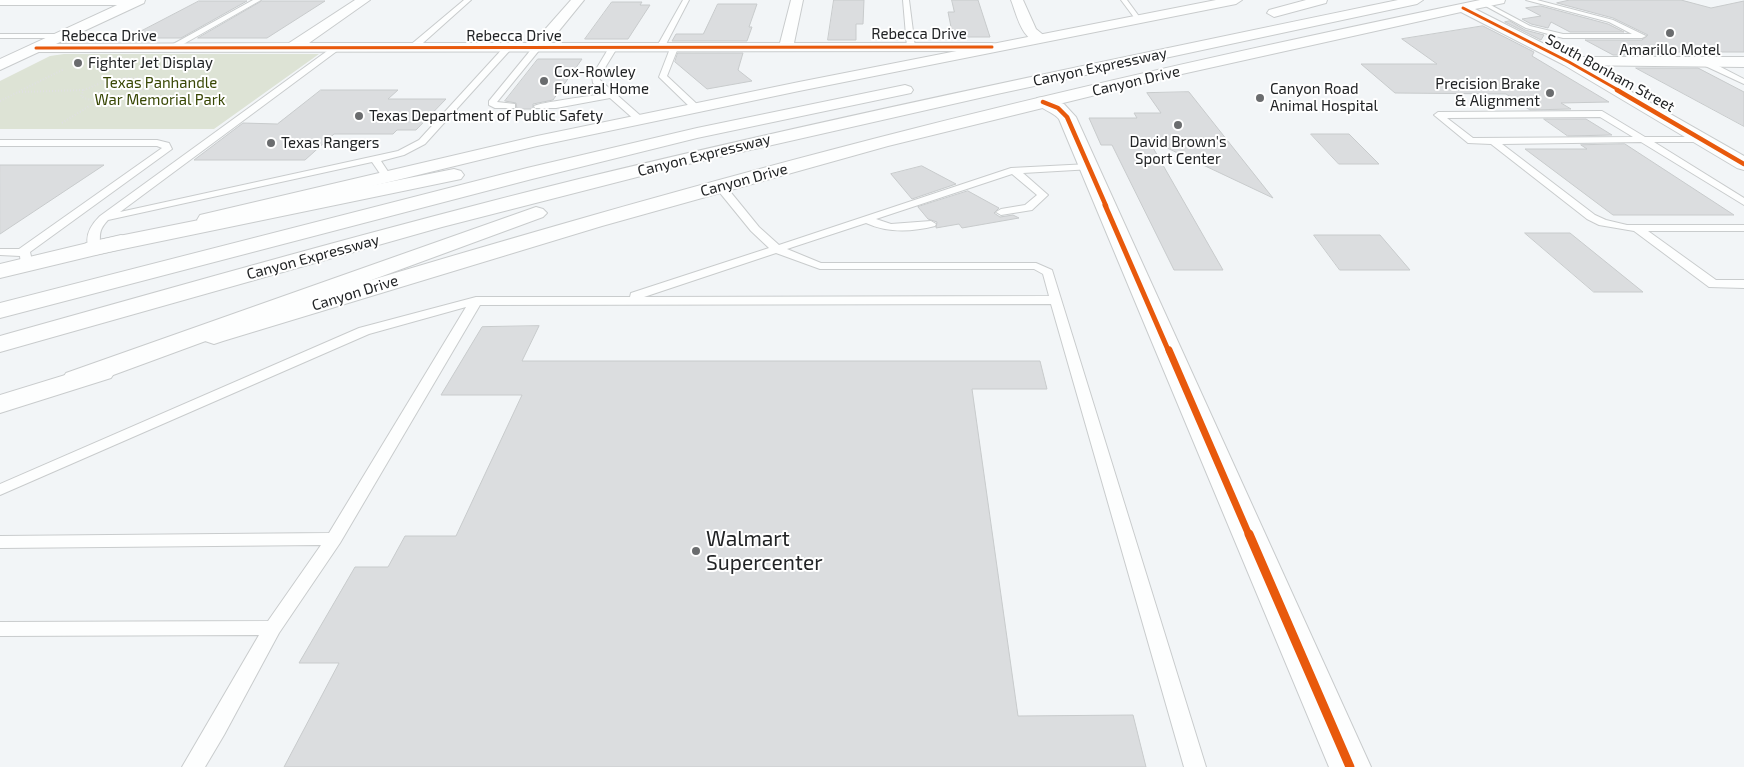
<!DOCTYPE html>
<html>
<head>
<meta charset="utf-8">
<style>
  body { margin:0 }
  canvas { display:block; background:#f2f5f7 }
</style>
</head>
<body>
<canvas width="1744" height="767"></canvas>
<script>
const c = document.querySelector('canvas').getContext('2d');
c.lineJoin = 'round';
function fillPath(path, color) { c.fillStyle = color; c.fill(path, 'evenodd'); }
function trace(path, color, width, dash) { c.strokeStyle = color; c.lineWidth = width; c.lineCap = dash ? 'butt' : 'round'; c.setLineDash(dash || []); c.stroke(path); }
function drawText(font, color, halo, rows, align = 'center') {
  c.font = font + ' "Exo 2",sans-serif'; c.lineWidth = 4; c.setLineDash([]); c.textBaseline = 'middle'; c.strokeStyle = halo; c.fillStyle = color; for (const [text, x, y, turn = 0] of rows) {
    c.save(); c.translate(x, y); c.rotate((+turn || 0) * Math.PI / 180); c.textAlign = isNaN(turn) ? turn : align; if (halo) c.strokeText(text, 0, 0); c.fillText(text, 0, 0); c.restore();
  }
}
fillPath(new Path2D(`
  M64,54H319L214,129H0V81L50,56Z`), '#dde3d5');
const building = new Path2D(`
  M834,0H864L863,24H856V40H828Z
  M952,0H978L990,37H953L948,12H954Z
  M1570,0H1681L1711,8L1744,1V52H1664L1671,55H1613L1585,40H1642L1648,35L1613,18L1557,3Z
  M199,1H247L181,38H128Z
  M262,1H325L267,38H198Z
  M612,2H642L640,5H650L628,39H585Z
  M718,4H757L749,27H752L747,41H672L676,34H703Z
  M1541,6L1608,24L1624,32H1570L1551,22L1548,28L1531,24L1522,19L1541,16L1526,8Z
  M1510,21L1525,30L1544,35L1541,40L1505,22Z
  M1483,26L1534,52L1532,56L1609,102L1561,103L1571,109L1530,110L1506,94L1395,93L1361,64H1437L1402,39Z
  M678,53H743L738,70L752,81L707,89L675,62Z
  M538,59H582L553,100L533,104V109H517L516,103L505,101Z
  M1636,68H1698L1744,92V126Z
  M321,90H398L388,99H446L416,130H397L393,134H334L305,160H194L243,123L277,124Z
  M1189,92L1273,198L1148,139L1223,270H1174L1112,145H1101L1089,118H1137L1134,113H1161L1147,93Z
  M1544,119H1586L1612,135L1568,136Z
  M1311,134H1349L1379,164H1339Z
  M1625,144L1734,215H1613L1525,149H1587L1581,145Z
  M0,165H104L0,234Z
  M922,166L956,184L912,199L891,174Z
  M968,191L999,208L994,213L1000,217L1013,215L1019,218L962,228L959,224L936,228L937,222L928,219L918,207Z
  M1525,233H1570L1643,292H1594Z
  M1314,235H1380L1410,270H1340Z
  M539,326L522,361H1040L1047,389H972L1018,716L1133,715L1146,767H284L339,663H299L355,567H388L405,536H456L522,395H441L482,327Z`);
fillPath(building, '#dbdddf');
trace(building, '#c8cbcc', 1);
const lane = new Path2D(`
  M253,0H261L173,50L166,48Z
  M464,0H471L414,51H408V47Z
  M683,0H689L664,48L657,50L656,48Z
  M903,0H909L915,47L911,49L907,47Z
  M1121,0H1127L1141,19L1140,20H1136Z
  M1526,0H1537L1613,20L1646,36L1642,38H1563L1526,28L1480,3L1485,2L1530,26L1563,34H1632L1609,22Z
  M0,34H62L66,36L62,38H0Z
  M334,46L341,48L120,212L398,151L419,140L505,46L512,48L425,144L404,155L381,161L391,176L389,178H383L372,162L108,220C95,234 103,237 98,250H90C83,237 91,225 100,216Z
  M534,46L541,48L497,102L515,104V108H495L489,105V101Z
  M610,46L617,48L600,76V80L642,117V121H636L610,98L556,108H535L534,106C538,103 595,95 605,94L593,83L592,76Z
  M671,46L678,48L667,76L699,106V110H693L659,77Z
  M1701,60H1707L1744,79V84L1701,64Z
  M1602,111L1645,137H1704V141L1701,142H1654L1744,198V205L1641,142L1502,144L1595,215L1606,220L1627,225H1744V231H1648L1716,280H1744V288L1709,287L1634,231L1599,225L1587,219L1491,144L1468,143L1434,115L1438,112ZM1600,117L1633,137L1473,138L1447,118Z
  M0,140H157L169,143L172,149L30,252L33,265L27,268L21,265L20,256L0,255V249H19L162,148L157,146H0Z
  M1089,164L1094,167L1092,169L1023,173L1048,195L1032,210L1001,215L996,212L1001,209L1025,205L1037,195L1012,174L876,219L891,224L931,221L936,224L935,226C911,232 888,233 866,223L787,249L821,263H1036L1052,270L1206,767H1184L1051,304L480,305L340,543L279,633L224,735L205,767H182L259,635L0,636V622L268,621L321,545L0,548V536L329,533L466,307L369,334L0,495V484L359,328L476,297H630L631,293L769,248L751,231L716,188V184H724L759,227L779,245L1011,168ZM776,253L820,269H1034L1043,274L1049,296L644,297Z`);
const street = new Path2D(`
  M0,0H142L143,1L136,5H0Z
  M355,0H370L309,43H533L571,0H584L549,43H780L791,0H803L794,43H992L997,44L999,47L997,50L992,51L36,52L31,51L29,48L31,45L36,44L289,43Z
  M1011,0H1023L1036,29L1047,38L1045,41C1023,47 1017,15 1011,0Z
  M1569,57H1744V67L1564,65L1561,62L1564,59Z
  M1043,97L1064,104L1076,117L1371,767H1329L1059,119C1052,111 1040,109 1035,102L1037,98Z`);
const secondary = new Path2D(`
  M128,0H145L144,3L0,70V59Z
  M1216,0H1242L1236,4L799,91L537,146L208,226L200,225L197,220L200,215L537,136L799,82Z
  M1480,0H1505L1504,3L1475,9L1574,59L1744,156V170L1737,168L1564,65L1461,12L1173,76L888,146L602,226L223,341L214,344L205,341L201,336L205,331C427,262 649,197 873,139C1074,87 1277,42 1480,0Z
  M121,235L129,237L132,242L129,247L0,278V264Z
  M101,364L111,366L115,372L111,378L0,413V395Z`);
const highway = new Path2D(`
  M1306,0H1327L1326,3L1274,17L1267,13L1269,10Z
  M1398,0H1423L1417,4L997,94L684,165L442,227L0,352V336C193,282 385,227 579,179C851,113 1125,57 1398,0Z
  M905,85L911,87L913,90L911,93L697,138L532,179L0,318V303L527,168L697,128Z
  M454,169L461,171L464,175L461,179L94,255L86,253L83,248L86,243L94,241Z
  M536,207L543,209L547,213L543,217L86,385L76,387L66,385L62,379L66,373Z`);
trace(lane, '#c9cccd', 2);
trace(street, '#c9cccd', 2);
trace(secondary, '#c9cccd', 2);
trace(highway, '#c9cccd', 2);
trace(new Path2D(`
  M125,78H145L154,82C143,96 96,107 81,96L84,90L101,83Z
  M19,92L84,90
  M0,101L64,69
  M62,123L99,100`), '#dfe0e1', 2, [1, 2]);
fillPath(lane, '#fdfefe');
fillPath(street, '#fdfefe');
fillPath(secondary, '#fdfefe');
fillPath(highway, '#fdfefe');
trace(new Path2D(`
  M1463,8L1569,62L1620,91
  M36,48L992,47`), '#e8590c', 3);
trace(new Path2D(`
  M1617,90L1744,164
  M1043,102L1058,108L1067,117L1106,206`), '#e8590c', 4.5);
trace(new Path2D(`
  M1105,205L1169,352`), '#e8590c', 5);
trace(new Path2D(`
  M1169,350L1249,535`), '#e8590c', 7);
trace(new Path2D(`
  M1249,534L1350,767`), '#e8590c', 9);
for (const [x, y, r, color] of [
  [1670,33,5,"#6a6c6e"],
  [78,63,5,"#6a6c6e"],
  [544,81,5,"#6a6c6e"],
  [1550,93,5,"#6a6c6e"],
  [1260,98,5,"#6a6c6e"],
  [359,116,5,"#6a6c6e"],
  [1178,125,5,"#6a6c6e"],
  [271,143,5,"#6a6c6e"],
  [696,551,5,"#6a6c6e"]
]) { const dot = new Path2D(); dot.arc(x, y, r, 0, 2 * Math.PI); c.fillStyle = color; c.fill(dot); trace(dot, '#fff', 2); }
drawText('15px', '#212325', '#fff', [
  ["Rebecca Drive",919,34],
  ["Rebecca Drive",109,36],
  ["Rebecca Drive",514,36],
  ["Canyon Expressway",1100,67,-12],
  ["South Bonham Street",1610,73,29],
  ["Canyon Drive",1136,81,-13],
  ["Canyon Expressway",704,155,-14],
  ["Canyon Drive",744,180,-15],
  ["Canyon Expressway",313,257,-15],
  ["Canyon Drive",355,293,-17]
]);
drawText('15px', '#212325', '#fff', [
  ["Amarillo Motel",1670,50,"center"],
  ["Fighter Jet Display",88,63],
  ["Cox-Rowley",554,72],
  ["Funeral Home",554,89],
  ["Precision Brake",1540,84,"right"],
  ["& Alignment",1540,101,"right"],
  ["Canyon Road",1270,89],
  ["Animal Hospital",1270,106],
  ["Texas Department of Public Safety",369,116],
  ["David Brown's",1178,142,"center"],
  ["Sport Center",1178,159,"center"],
  ["Texas Rangers",281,143]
], 'left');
drawText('15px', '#384704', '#fff', [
  ["Texas Panhandle",160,83],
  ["War Memorial Park",160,100]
]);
drawText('21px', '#212325', '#fff', [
  ["Walmart",706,539],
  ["Supercenter",706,563]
], 'left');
</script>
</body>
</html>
